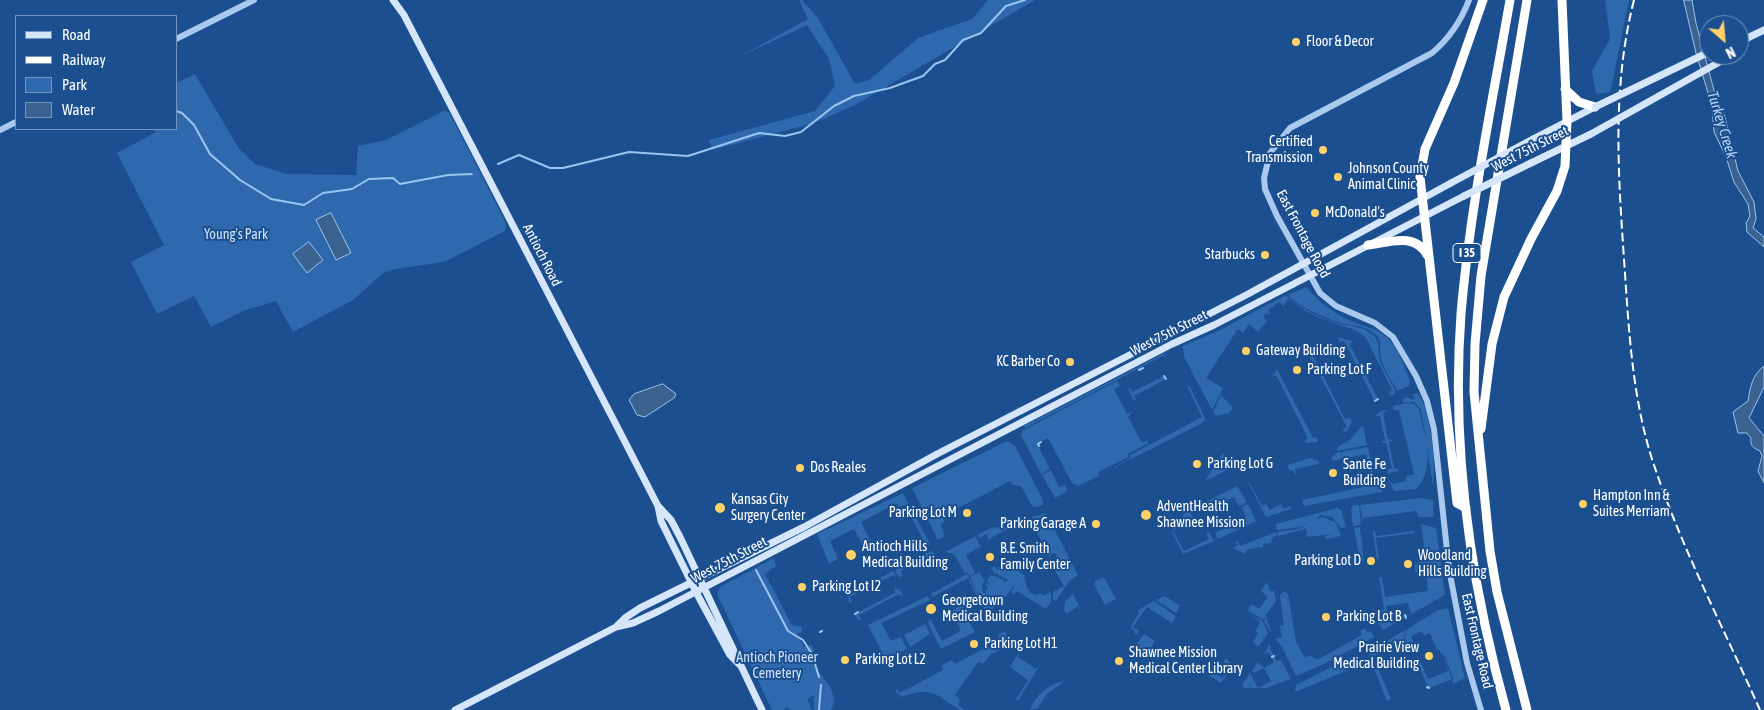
<!DOCTYPE html>
<html>
<head>
<meta charset="utf-8">
<style>
  body { margin:0 }
  #map { position:relative; width:1764px; height:710px; overflow:hidden; background:#1b4f8f; font-family:"Asap Condensed",sans-serif }
  canvas { display:block }
  .legend { position:absolute; left:15px; top:15px; width:162px; height:115px; box-sizing:border-box; background:#1b4f8f; border:1px solid #7695bc; margin:0; padding:6px 9px; list-style:none; font-size:15px; color:#fff }
  .legend li { display:flex; align-items:center; gap:10px; height:25px }
  .legend b { width:25px; border:1px solid #7695bc }
  .north { position:absolute; left:1699px; top:15px; width:50px; height:50px; box-sizing:border-box; background:#1b4f8f; border:1px solid #7695bc; border-radius:50%; rotate:153deg; font-size:14px; font-weight:700; line-height:20px; text-align:center; color:#fff }
  .north::after { content:''; display:block; margin:auto; width:18px; height:22px; background:#ffd166; clip-path:polygon(50% 0,100% 100%,50% 72%,0 100%) }
</style>
</head>
<body>
<div id="map">
<canvas width="1764" height="710"></canvas>
<ul class="legend">
<li><b style="height:6px;background:#d6e6fa"></b>Road</li>
<li><b style="height:6px;background:#fff"></b>Railway</li>
<li><b style="height:14px;background:#2e69ad"></b>Park</li>
<li><b style="height:14px;background:#3c6290"></b>Water</li>
</ul>
<div class="north">N</div>
</div>
<script>
const c = document.querySelector('canvas').getContext('2d');
c.lineJoin = 'round';
function fillPath(path, color) { c.fillStyle = color; c.fill(path, 'evenodd'); }
function trace(path, color, width, dash) { c.strokeStyle = color; c.lineWidth = width; c.lineCap = dash ? 'butt' : 'round'; c.setLineDash(dash || []); c.stroke(path); }
function drawText(font, color, halo, rows, align = 'center') {
  c.font = font + ' "Asap Condensed",sans-serif'; c.lineWidth = 4; c.setLineDash([]); c.textBaseline = 'middle'; c.strokeStyle = halo; c.fillStyle = color; for (const [text, x, y, turn = 0] of rows) {
    c.save(); c.translate(x, y); c.rotate((+turn || 0) * Math.PI / 180); c.textAlign = isNaN(turn) ? turn : align; if (halo) c.strokeText(text, 0, 0); c.fillText(text, 0, 0); c.restore();
  }
}
fillPath(new Path2D(`
  M799,0H802L818,18L855,84L869,80L918,38L972,19L988,0H1035L855,105L814,123L712,150L709,140L815,111L835,86L829,59L807,25L739,57L808,19Z
  M1605,0H1629L1613,80L1610,92L1596,94L1592,71L1610,39Z
  M195,74L239,149L255,164L287,174L356,175L358,146L386,140L444,111L449,112L506,223L505,231L444,262L395,269L383,273L353,300L293,332L276,301L243,311L211,327L194,296L157,314L131,262L164,245L117,153L156,132L154,129H176V83Z
  M1306,287C1319,302 1332,312 1349,320C1365,328 1381,328 1391,342C1400,352 1404,368 1410,380L1409,386L1397,391C1392,381 1384,370 1381,359C1379,350 1383,341 1375,334C1363,324 1348,326 1335,321C1323,317 1294,304 1288,295Z
  M1286,295C1293,305 1325,320 1337,323C1349,326 1364,326 1374,336C1381,343 1377,352 1380,361C1384,372 1392,382 1396,393L1392,396L1389,394L1392,390L1366,338C1354,326 1338,326 1323,319C1310,314 1299,307 1288,299L1283,306L1279,302L1268,310L1270,315L1266,313L1263,318L1267,321L1258,332L1249,324L1243,333L1238,329L1206,378L1223,388L1212,410L1184,357L1183,346L1218,331Z
  M1338,337L1352,341L1350,345L1378,399L1374,400L1344,341L1339,342Z
  M1168,353L1025,428L1024,426L1163,354Z
  M1312,354L1345,419L1350,418L1352,422L1346,432L1342,430L1347,427L1309,355Z
  M1277,369L1313,438L1317,437L1318,442L1306,443L1305,440L1308,438L1276,375L1272,377Z
  M1164,376L1166,379L1134,396L1136,400L1134,401L1128,389L1130,388L1132,392Z
  M1117,381L1120,386L1114,389L1127,414L1132,412L1128,417L1142,443L1147,440L1149,443L1128,454L1129,457L1098,472L1099,476L1078,486L1072,483L1048,438L1037,444L1050,469L1041,474L1021,435L1022,431Z
  M1189,385L1205,418L1204,422L1102,474L1131,458L1130,455L1202,417L1187,386Z
  M1417,393C1431,405 1436,467 1433,485L1421,409L1414,402L1404,403L1402,400L1407,397L1413,400L1415,397L1412,395Z
  M1221,395L1233,408L1229,413L1216,416L1213,412Z
  M1409,403L1414,404L1419,409C1424,434 1437,469 1416,489L1394,491L1389,480L1393,484L1406,481V476L1414,474L1399,410H1394L1393,406Z
  M1384,410L1387,411L1383,413L1388,439L1394,440L1389,442L1394,468L1399,469L1398,471L1388,473L1387,470L1392,468L1386,443L1380,442L1385,440L1380,416H1374Z
  M1363,425L1367,445L1337,451L1338,447L1350,440Z
  M1007,441L1015,446L1043,500V505L1037,507L1032,506L1021,486L1013,485L1010,481L943,516L945,520L941,525L945,536L938,540L912,488Z
  M1368,447L1372,466H1369L1366,454L1332,461V457L1336,453Z
  M1223,453L1231,468L1205,481Z
  M1310,458L1318,461L1319,464L1295,469L1297,477L1293,470L1290,471L1287,465Z
  M1370,469H1372L1376,485L1382,484V492L1304,506L1302,500L1373,485Z
  M1051,470L1059,487L1065,485L1067,489L1066,492L1055,498L1042,475Z
  M1248,482H1249L1262,506L1266,504L1270,510L1281,504L1284,509L1290,506L1291,509L1266,517Z
  M1237,486L1247,502L1239,506L1234,497L1204,512L1197,510L1196,507Z
  M903,493L929,542V545L921,548L926,545L905,505L899,507L897,503L861,522L870,541L862,543L854,529L830,541L838,559L829,564L817,534Z
  M1421,498L1433,500L1434,515L1433,517H1419L1416,511L1363,518V525L1360,505Z
  M1248,504L1256,521L1218,539L1215,533L1246,517L1242,507Z
  M1353,505H1359L1361,525L1353,526L1351,509Z
  M1188,508L1194,520L1173,531L1184,551L1209,539L1206,533L1209,532L1214,541L1183,554L1172,532Z
  M1337,508L1341,510L1346,527L1341,528L1332,517L1321,515L1301,527L1277,530L1276,524Z
  M1046,513L1078,575L1069,581L1056,601L1053,600V592L1064,586L1055,571L1061,568L1062,564L1057,560L1056,553L1051,554L1050,558L1032,523L1034,521L1032,517Z
  M1323,517L1336,523L1341,536L1325,539V536L1333,534L1307,537L1306,529L1278,536L1277,532L1299,529L1316,518Z
  M1421,524L1436,528L1445,595L1383,630L1378,623L1379,620L1383,619L1385,623L1400,621V616L1405,615L1406,618V615L1411,614L1408,603L1386,606L1387,611L1379,612L1380,610L1384,609L1379,577H1382L1385,597L1428,591L1426,571L1415,572V564L1422,561L1425,553Z
  M1015,525L989,539V542L987,534L979,538L977,535L991,528Z
  M1360,527L1364,561H1360L1354,528Z
  M1375,531L1376,536L1414,531L1415,533L1376,538L1379,559H1377L1373,532H1369Z
  M1276,532L1277,536L1273,537L1271,543L1263,544V547L1248,549L1245,554L1233,548L1238,545L1235,542L1238,540L1240,546Z
  M976,536L979,544L982,546L966,555L975,573L969,576L968,572L965,573L954,554L945,552Z
  M931,551L935,554L933,560L928,557L901,571L902,575L899,578L895,570Z
  M774,558L776,566L765,574L792,625L802,627V632L797,634L804,647L811,645L814,650L812,662C819,675 842,693 831,710H814V695L807,699L812,710H790L787,707L784,710H772L717,594L720,587Z
  M1010,560L1012,567L1024,575C1027,584 1025,593 1037,595L1041,593L1042,596L1051,592V602L1046,609L1017,591L1014,594L1011,593L1016,583L1002,601L998,598L996,601L987,595L984,589L986,591L988,588L985,583L990,585L987,581L991,575L1004,580V583L1007,580L1011,582L994,572L991,568L995,566L998,571V567Z
  M893,571L897,578L894,575L850,597L852,602L849,603L848,595Z
  M979,572L985,581L982,585L983,592L997,603L992,610L998,614L990,621L970,577Z
  M967,574L978,595L979,599L960,610L961,613L954,617L951,611L977,597L968,578L934,596L933,598L931,594Z
  M1102,578L1105,579L1116,599L1105,605L1094,584L1095,581Z
  M1267,582L1270,591H1274L1276,601L1266,615L1271,633L1264,621L1266,616L1263,620L1248,610L1252,604L1259,609L1268,597L1261,591Z
  M894,588L900,590L904,597L899,594L859,615L861,620H858L855,614L895,593Z
  M1284,591L1288,594L1296,642L1305,658L1310,655L1317,660L1362,635L1360,631L1365,628L1367,632L1371,631L1374,637L1324,664L1296,676L1282,647L1275,639L1282,637L1280,626L1284,625L1280,596Z
  M1073,594L1079,606L1066,614L1064,610L1065,601Z
  M928,596L930,600L881,623L891,641L901,637L907,649L886,660L868,625Z
  M1165,596L1180,606L1176,613L1156,600Z
  M1154,601L1176,616L1172,623L1147,607L1133,627L1139,631L1136,635L1131,626L1139,613L1138,610Z
  M1448,608L1465,678L1453,684L1452,681L1454,680L1444,655H1442L1439,649L1437,650L1430,633L1424,636L1422,631L1411,636L1414,645L1411,647L1412,653L1405,639L1406,630L1436,611Z
  M965,613L975,632L941,649L928,624L930,618L942,641L961,631L955,618Z
  M1249,613L1263,622L1268,633L1258,647L1253,642L1258,633L1256,631L1260,622Z
  M925,624L930,634L910,647L904,635Z
  M1405,630L1404,640L1407,643L1395,648L1391,647L1388,640Z
  M1005,631L1010,646L991,654L983,664L978,662L955,695L960,700L958,705L965,710H960C933,693 933,686 901,697L895,691L897,689L900,693L943,670L942,665L952,660L955,664L1000,640L998,635Z
  M1144,634L1155,641L1147,654L1135,646Z
  M1381,644L1383,652L1373,657L1391,699L1387,701L1369,656L1371,649Z
  M1269,645L1272,646L1270,648L1276,661L1281,660L1291,679L1266,688H1244L1242,685L1250,673L1258,688L1271,681L1264,668L1254,673L1252,671L1258,662L1264,668L1274,662L1269,652L1264,654Z
  M1019,652L1018,657L1036,669L1040,665L1018,701L1016,699L1028,680L1010,667Z
  M1223,657L1214,673L1223,678L1230,667L1223,662L1226,658L1233,666L1221,683L1206,673L1209,669L1214,672Z
  M1351,657L1355,659L1358,666L1295,692L1296,685Z
  M1419,657L1428,679L1448,671L1443,657L1452,679L1430,688L1428,687L1416,659Z
  M1065,681L1048,693L1038,707L1040,708L1030,710C1036,694 1049,684 1065,681Z`), '#2e69ad');
const water = new Path2D(`
  M1684,0H1692L1696,23L1715,94L1725,117L1738,171L1754,202L1756,219L1753,228L1764,237V247L1747,232L1746,223L1750,216L1748,204L1734,182L1726,157L1714,132L1712,106L1696,53Z
  M331,213L351,253L336,260L316,220Z
  M309,242L323,260L307,273L293,254Z
  M1764,366V387L1749,418L1764,436V483L1758,471L1762,456L1760,451C1753,448 1750,446 1751,438L1747,433H1738L1733,412L1748,401C1750,388 1752,375 1764,366Z
  M663,384L676,394L674,398L645,417L637,415L629,400L634,394Z`);
fillPath(water, '#3c6290');
trace(water, '#9cc4f0', 1);
trace(new Path2D(`
  M176,111L182,113L194,125L210,154L240,180L271,199L304,205L323,193L352,189L369,179L393,178L400,184L448,175L472,174
  M498,164L519,155L550,168H563L629,152L688,156L759,133L785,136L801,132L834,106L854,96L890,88L923,76L935,64L945,60L963,40L981,33L1006,6L1025,0
  M1139,370L1143,368
  M1164,376L1166,379
  M1375,401L1378,399
  M1039,446L1038,444L1041,442
  M756,570L788,631L803,640L812,654L819,677
  M855,614L858,612
  M1405,615L1406,618
  M990,621L998,615
  M820,632L822,631
  M1272,657L1274,656
  M1427,687L1429,688
  M819,710L821,685`), '#9cc4f0', 2);
trace(new Path2D(`
  M1469,0C1461,21 1450,38 1432,53L1290,128L1270,153L1264,178L1265,189L1277,216L1320,293L1336,306L1375,323L1393,337L1416,376L1427,401L1434,429L1449,569L1467,663L1481,710
  M176,39L254,0
  M0,130L16,122`), '#a9c9ee', 6);
trace(new Path2D(`
  M393,0L404,15L624,440L658,506L661,521L696,592L730,655L740,665
  M1739,42L1764,30
  M1723,60L1731,55
  M1533,139L1595,107
  M1531,163L1591,134
  M658,506L671,520L680,537L762,710
  M616,627L625,618L640,608L804,527L937,454L1248,294L1451,183
  M455,710L616,627L633,623L659,611L1172,344L1214,325L1464,196`), '#d6e6fa', 7);
trace(new Path2D(`
  M1527,0L1481,276L1475,344L1474,392L1490,551L1497,592L1527,710
  M1565,89L1579,102L1595,107
  M1368,245C1391,242 1415,232 1428,256
  M1481,429L1492,344L1504,297L1531,239L1557,191L1565,166L1567,121L1562,0
  M1466,508L1457,503L1420,177L1425,149L1454,83L1483,0
  M1506,710C1470,581 1451,448 1461,314C1470,208 1492,104 1510,0`), '#fff', 9);
trace(new Path2D(`
  M1634,0C1612,86 1618,172 1624,259C1629,331 1632,403 1656,471C1684,553 1725,631 1760,710`), '#fff', 2, [9, 4]);
trace(new Path2D(`
  M1595,107L1709,52
  M1591,134L1723,60
  M1451,183L1533,139
  M1464,196L1531,163`), '#d6e6fa', 7);
for (const [x, y, r, color] of [
  [1296,42,5,"#ffd166"],
  [1323,150,5,"#ffd166"],
  [1338,177,5,"#ffd166"],
  [1315,213,5,"#ffd166"],
  [1265,255,5,"#ffd166"],
  [1246,351,5,"#ffd166"],
  [1070,362,5,"#ffd166"],
  [1297,370,5,"#ffd166"],
  [1197,464,5,"#ffd166"],
  [800,468,5,"#ffd166"],
  [1333,473,5,"#ffd166"],
  [1583,504,5,"#ffd166"],
  [720,508,6,"#ffd166"],
  [967,513,5,"#ffd166"],
  [1146,515,6,"#ffd166"],
  [1096,524,5,"#ffd166"],
  [851,555,6,"#ffd166"],
  [990,557,5,"#ffd166"],
  [1371,561,5,"#ffd166"],
  [1408,564,5,"#ffd166"],
  [802,587,5,"#ffd166"],
  [931,609,6,"#ffd166"],
  [1326,617,5,"#ffd166"],
  [974,644,5,"#ffd166"],
  [1429,656,5,"#ffd166"],
  [845,660,5,"#ffd166"],
  [1119,661,5,"#ffd166"]
]) { const dot = new Path2D(); dot.arc(x, y, r, 0, 2 * Math.PI); c.fillStyle = color; c.fill(dot); trace(dot, '#1b4f8f', 2); }
for (const [x, y, w] of [
  [1467,253,28]
]) { const box = new Path2D(); box.roundRect(x - w / 2, y - 9.5, w, 19, 4); c.fillStyle = '#1b4f8f'; c.fill(box); trace(box, '#fff', 1); }
drawText('bold 12px', '#fff', null, [
  ["I 35",1467,253]
]);
drawText('14px', '#fff', '#1b4f8f', [
  ["Floor & Decor",1306,42],
  ["Certified",1313,142,"right"],
  ["Transmission",1313,158,"right"],
  ["Johnson County",1348,169],
  ["Animal Clinic",1348,185],
  ["McDonald's",1325,213],
  ["Starbucks",1255,255,"right"],
  ["Gateway Building",1256,351],
  ["KC Barber Co",1060,362,"right"],
  ["Parking Lot F",1307,370],
  ["Parking Lot G",1207,464],
  ["Sante Fe",1343,465],
  ["Building",1343,481],
  ["Dos Reales",810,468],
  ["Hampton Inn &",1593,496],
  ["Suites Merriam",1593,512],
  ["Kansas City",731,500],
  ["Surgery Center",731,516],
  ["AdventHealth",1157,507],
  ["Shawnee Mission",1157,523],
  ["Parking Lot M",957,513,"right"],
  ["Parking Garage A",1086,524,"right"],
  ["Antioch Hills",862,547],
  ["Medical Building",862,563],
  ["B.E. Smith",1000,549],
  ["Family Center",1000,565],
  ["Woodland",1418,556],
  ["Hills Building",1418,572],
  ["Parking Lot D",1361,561,"right"],
  ["Parking Lot I2",812,587],
  ["Georgetown",942,601],
  ["Medical Building",942,617],
  ["Parking Lot B",1336,617],
  ["Parking Lot H1",984,644],
  ["Prairie View",1419,648,"right"],
  ["Medical Building",1419,664,"right"],
  ["Shawnee Mission",1129,653],
  ["Medical Center Library",1129,669],
  ["Parking Lot L2",855,660]
], 'left');
drawText('14px', '#fff', '#1b4f8f', [
  ["West 75th Street",1530,149,-27],
  ["East Frontage Road",1303,234,62],
  ["Antioch Road",542,255,63],
  ["West 75th Street",1169,333,-27],
  ["West 75th Street",729,560,-28],
  ["East Frontage Road",1477,641,77]
]);
drawText('14px', '#cfe3fa', '#1b4f8f', [
  ["Young's Park",236,235],
  ["Antioch Pioneer",777,658],
  ["Cemetery",777,674]
]);
drawText('italic 15px', '#b5d3f5', '#1b4f8f', [
  ["Turkey Creek",1722,125,73]
]);
</script>
</body>
</html>
